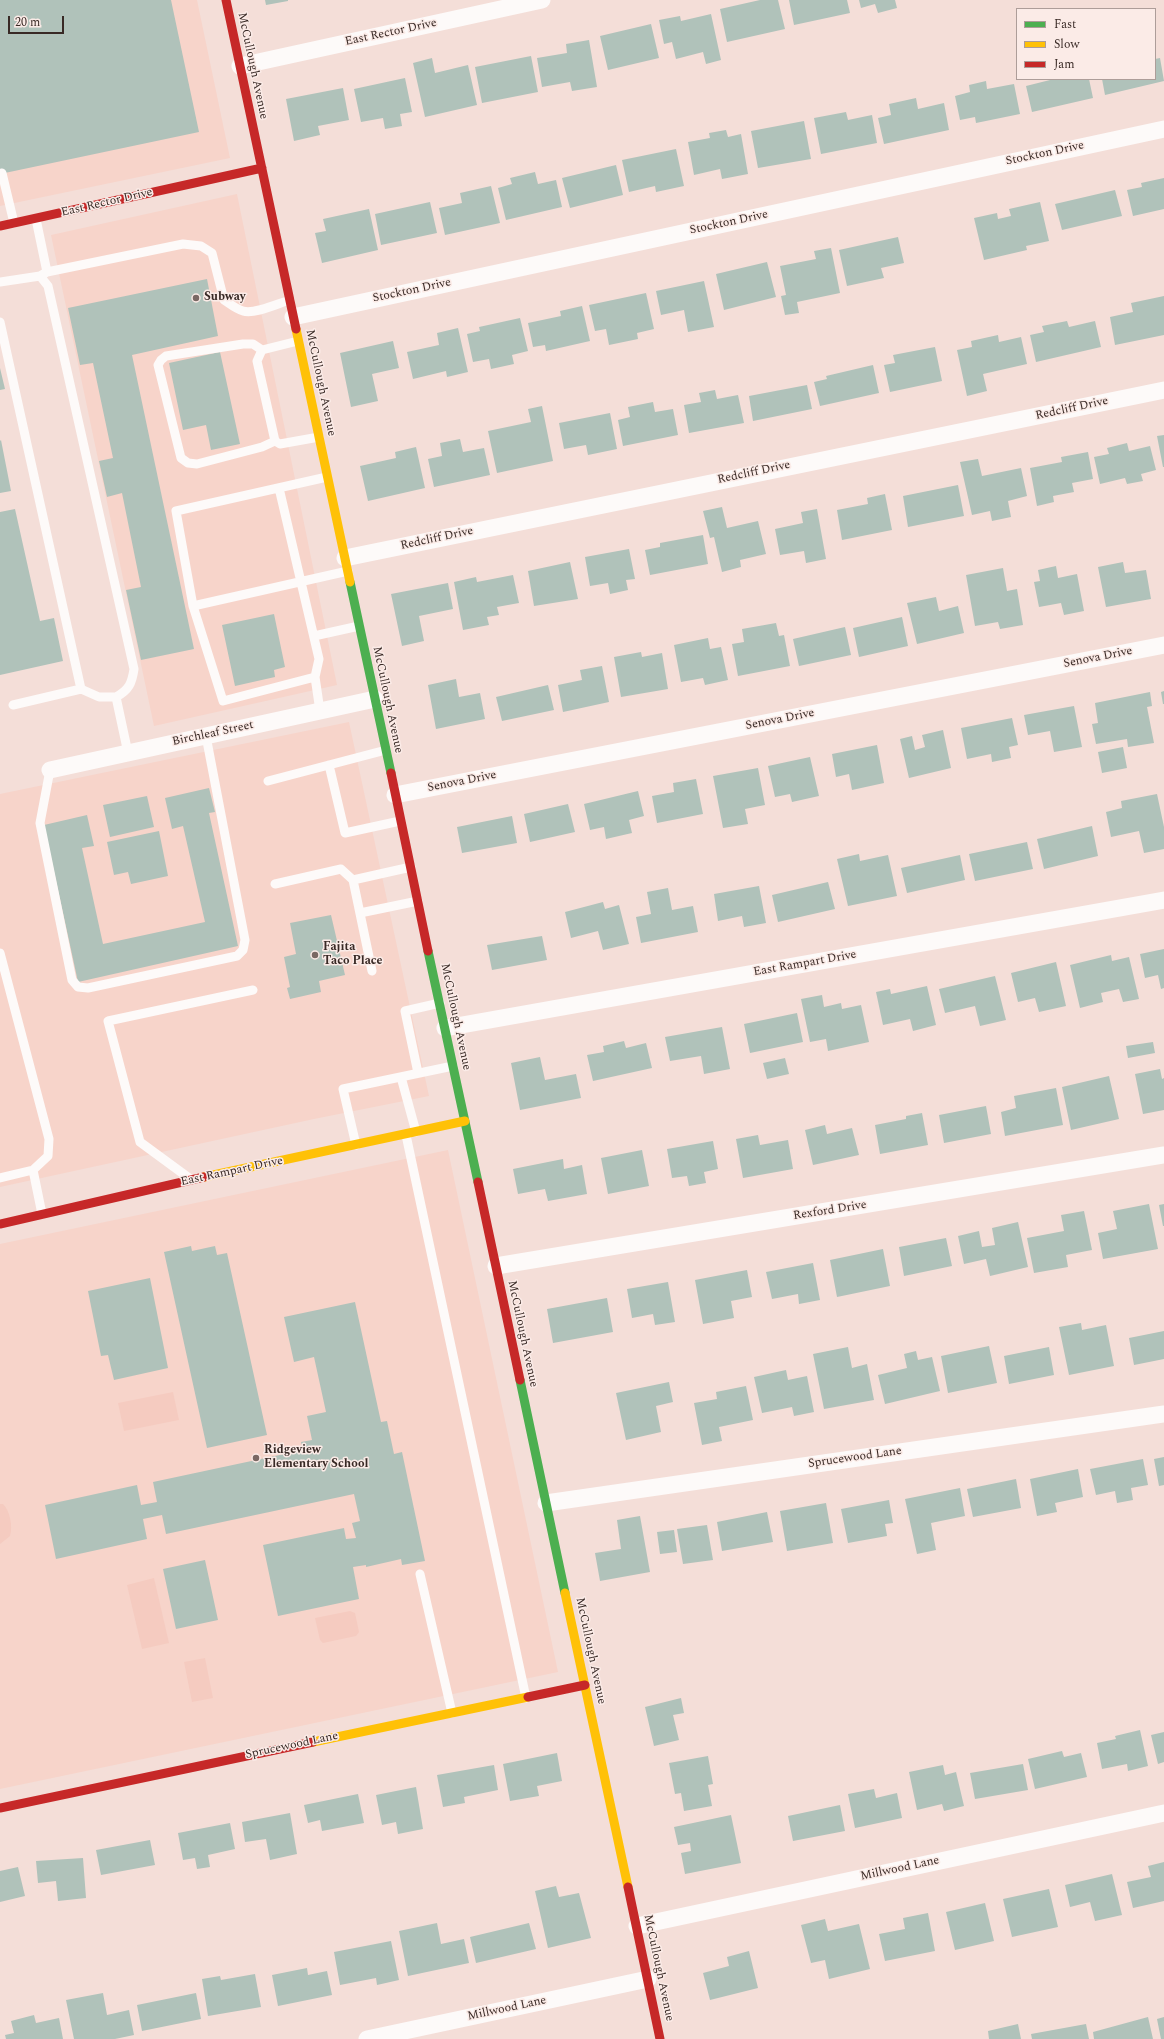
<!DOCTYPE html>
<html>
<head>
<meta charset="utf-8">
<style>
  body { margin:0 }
  #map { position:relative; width:1164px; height:2039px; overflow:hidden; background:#f4ded8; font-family:Spectral,serif }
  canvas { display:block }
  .legend { position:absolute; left:1016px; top:8px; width:140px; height:72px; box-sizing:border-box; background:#fbebe7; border:1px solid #ad9d99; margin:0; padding:5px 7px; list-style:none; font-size:12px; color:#382925 }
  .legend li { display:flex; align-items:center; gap:8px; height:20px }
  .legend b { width:20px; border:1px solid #ad9d99 }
  .scale { position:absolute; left:8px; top:16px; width:56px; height:18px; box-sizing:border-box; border:2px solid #382925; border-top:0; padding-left:5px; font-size:12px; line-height:14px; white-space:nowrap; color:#382925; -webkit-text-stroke:3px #fbebe7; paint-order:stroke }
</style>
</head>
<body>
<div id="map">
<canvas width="1164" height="2039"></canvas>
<ul class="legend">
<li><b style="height:5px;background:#4caf50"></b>Fast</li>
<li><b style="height:5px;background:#ffc107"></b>Slow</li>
<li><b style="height:5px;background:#c62828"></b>Jam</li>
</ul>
<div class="scale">20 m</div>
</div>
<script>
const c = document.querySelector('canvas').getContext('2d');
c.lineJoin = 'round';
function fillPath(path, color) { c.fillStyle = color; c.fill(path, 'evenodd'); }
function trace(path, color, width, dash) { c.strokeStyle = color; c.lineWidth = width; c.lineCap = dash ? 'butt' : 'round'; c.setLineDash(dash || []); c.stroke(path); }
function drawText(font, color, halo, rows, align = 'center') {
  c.font = font + ' Spectral,serif'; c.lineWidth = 3; c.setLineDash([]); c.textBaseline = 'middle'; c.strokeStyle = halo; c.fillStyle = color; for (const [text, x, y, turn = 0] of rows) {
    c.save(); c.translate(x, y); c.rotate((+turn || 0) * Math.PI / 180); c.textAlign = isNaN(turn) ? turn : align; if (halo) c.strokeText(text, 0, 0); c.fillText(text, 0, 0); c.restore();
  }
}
fillPath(new Path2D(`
  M0,0H197L230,158L0,206Z
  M237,194L337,685L154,726L51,235Z
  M349,722L429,1096L314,1119L0,1187V794Z
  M448,1150L558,1672L0,1789V1244Z`), '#f7d4ca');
fillPath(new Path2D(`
  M173,1392L179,1420L124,1431L118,1403Z
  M0,1504H3C10,1511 13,1526 10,1536L0,1544Z
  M154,1578L169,1643L142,1649L127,1585Z
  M350,1611L355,1613L359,1632L356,1636L323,1643L320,1640L315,1618Z
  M205,1658L213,1698L192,1702L184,1662Z`), '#f5cbc0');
fillPath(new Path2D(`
  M0,0H171L199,132L0,174Z
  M265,0H288V1L266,5Z
  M760,0H778L785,29L727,42L720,9Z
  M789,0H847L850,13L794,25Z
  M859,0H895L897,8L878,13L875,4L861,8Z
  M711,14L721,60L706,64L703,52L676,59L672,42L664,44L659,20L680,16L681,21Z
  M651,24L659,58L608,70L600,36Z
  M589,40L597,87L572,91L570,82L542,87L537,58L567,53L566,44Z
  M531,56L538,92L482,103L475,67Z
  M432,58L435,73L468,65L477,105L425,117L413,63Z
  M1160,58L1164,81L1105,95L1102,79H1155V59Z
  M405,78L412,112L400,114L402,126L385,129L383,118L361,122L354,89Z
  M1054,79H1089L1093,98L1032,112L1026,86Z
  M986,81L987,89L1014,84L1020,114L976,123L975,117L960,120L955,96L970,92L969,85Z
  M343,88L349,120L318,126L320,135L294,141L286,99Z
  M916,98L918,109L944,103L949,130L884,144L878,118L891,115L889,104Z
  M846,112L848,120L872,115L877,143L821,154L814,118Z
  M804,121L811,159L758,168L751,131Z
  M726,130L728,137L741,134L748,174L722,179L720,169L694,175L688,142L710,138L709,133Z
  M676,149L684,186L656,192L655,186L629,192L622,160Z
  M616,165L623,195L570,208L562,178Z
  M535,172L538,184L556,180L562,207L506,220L498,188L512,184L510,178Z
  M1164,178V209L1133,216L1127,190L1142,187L1141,183Z
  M491,186L500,223L445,235L439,208L462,203L460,193Z
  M1115,190L1122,216L1062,230L1055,204Z
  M430,202L437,233L381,245L375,214Z
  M1040,202L1049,241L1026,246L1027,250L984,260L974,218L997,213L998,219L1011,216L1009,209Z
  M369,209L378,250L322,263L315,233L326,231L323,219Z
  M898,237L904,263L881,268L884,278L847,286L839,250Z
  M831,248L840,293L797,302L799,313L785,315L781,296L786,295L780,266L816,259L814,251Z
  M767,262L776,297L724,310L716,274Z
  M207,279L218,336L132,355L194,649L141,660L126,590L141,587L122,493L107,497L99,461L113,458L93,363L80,365L68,308Z
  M704,281L714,327L688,332L684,310L661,315L656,291Z
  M646,293L654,329L637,333L638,339L609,345L606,329L595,331L589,305Z
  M1164,296V335L1115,345L1110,317L1133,312L1131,303Z
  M582,306L590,341L546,351L545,345L533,347L528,323L561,316L560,311Z
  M520,318L528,351L512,355L514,364L491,369L489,359L473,362L467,334L480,331L479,327Z
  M1067,321L1069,327L1095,321L1101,347L1036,362L1030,335L1044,332L1042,326Z
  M458,328L468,372L447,377L446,371L413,379L407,352L439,345L437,333Z
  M998,335L999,342L1021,337L1027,364L983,374L987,391L967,396L957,350L972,347L971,341Z
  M393,341L399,368L372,374L378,401L351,407L340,353Z
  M935,347L942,381L890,392L884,365L895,363L893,355Z
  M220,352L240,444L211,450L206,425L183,430L169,363Z
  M873,365L879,393L820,406L814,382L827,379L826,376Z
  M0,368L5,389L0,390Z
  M807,385L812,409L753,421L749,396Z
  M715,390L717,399L738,395L744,423L689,433L684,405L701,402L699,393Z
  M653,402L655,412L673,409L678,435L623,446L618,420L630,417L628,407Z
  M542,406L553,461L497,473L488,431L531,422L528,409Z
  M610,413L617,449L588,455L586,445L564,449L559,423Z
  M1164,435V467H1163L1157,436Z
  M460,439L463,452L484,448L490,475L434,487L428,459L442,456L440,443Z
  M1,440L11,491L0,493V441Z
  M1127,443L1129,451L1150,446L1156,470L1141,474L1143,481L1127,484L1125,478L1100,484L1094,457L1109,454L1107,448Z
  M416,447L425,488L368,501L360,466L396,458L395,452Z
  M1088,452L1093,479L1072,483L1074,492L1053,496L1054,502L1037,506L1030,468L1062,462L1061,457Z
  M978,459L982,476L1021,468L1027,496L1008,501L1011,517L992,521L990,511L972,515L960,462Z
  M958,485L964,516L908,527L903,496Z
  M885,494L892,530L842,540L837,510L868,504L867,498Z
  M722,507L727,528L758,521L766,554L740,560L741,567L722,572L714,537L710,538L703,511Z
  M15,509L40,621L54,618L63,661L0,675V512Z
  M817,509L826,559L806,563L804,551L780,555L775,529L803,523L801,512Z
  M703,535L708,564L650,575L645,550L660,547V543Z
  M629,549L635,579L626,580L628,590L610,594L608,583L590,586L585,557Z
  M570,562L578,599L534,606L528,571Z
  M1123,562L1125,573L1146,570L1151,599L1106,607L1098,567Z
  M1056,566L1058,578L1077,574L1084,611L1064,615L1061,603L1039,607L1034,582L1040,581L1038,570Z
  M1003,568L1007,591L1017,589L1023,625L1000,629L998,622L975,626L966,575Z
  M513,575L519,603L497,607L499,615L487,617L489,625L463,630L454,582L476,577L477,582Z
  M448,583L453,609L419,616L424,641L402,646L391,594Z
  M936,597L939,611L958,606L964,633L917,644L907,603Z
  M274,614L285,667L274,670L275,677L235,686L222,625Z
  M902,617L908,646L859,657L853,628Z
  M776,623L779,636L784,635L790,666L738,676L732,644L744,642L742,629Z
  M845,627L851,655L799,666L793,639Z
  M708,638L710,649L721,647L728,680L705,685L703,678L681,682L674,645Z
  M641,652L642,657L662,653L668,689L621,697L614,657Z
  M602,666L609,702L563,712L558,685L582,680L580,670Z
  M456,679L459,697L480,693L485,719L436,729L428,685Z
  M548,685L554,710L502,721L496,697Z
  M1164,691V704H1163L1161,692Z
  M1150,692L1152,706L1147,707L1154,743L1128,747L1127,739L1096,744L1092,724L1098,723L1095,703Z
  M1074,706L1082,747L1054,752L1050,731L1028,735L1024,715Z
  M1012,718L1018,745L1009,747L1011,758L992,762L991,754L967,759L961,728Z
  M943,730L951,768L909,778L900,739L912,736L915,750L925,747L922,735Z
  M877,745L884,783L852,790L849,774L836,777L832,754Z
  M1123,747L1127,768L1102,773L1098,752Z
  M810,757L819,796L792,802L790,794L775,797L768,766Z
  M758,768L765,805L745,809L748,824L723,828L713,776Z
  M696,779L703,814L657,823L652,796L674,792L673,783Z
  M209,788L215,812L209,813L238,946L78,982L44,825L87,815L94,846L82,848L103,944L205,922L183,826L172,829L165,798Z
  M638,791L644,816L629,820L632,833L606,839L604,827L590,830L584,804Z
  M1157,794L1164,827V849L1144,853L1139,831L1111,837L1106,812L1122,808L1121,801Z
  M147,796L154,827L110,837L103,805Z
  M568,804L575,832L530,842L524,814Z
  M512,816L517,843L462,853L457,827Z
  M1092,826L1098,856L1044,869L1037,839Z
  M159,831L168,876L131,884L128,872L114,875L107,842Z
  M1027,842L1033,869L975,881L969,854Z
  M859,854L860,861L888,855L897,896L848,906L837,859Z
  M960,855L965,880L907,893L901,868Z
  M828,882L835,909L778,922L772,895Z
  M759,886L766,923L744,927L742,916L718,921L714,894Z
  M668,888L672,910L693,906L698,932L641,943L636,917L651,914L647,892Z
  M603,902L605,909L619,905L629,944L603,950L598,931L571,938L565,912Z
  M331,915L345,975L319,981L321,992L290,999L287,988L290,987L284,957L296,954L290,923Z
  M542,936L547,960L492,970L487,945Z
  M1164,949V988L1161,989L1158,975L1145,978L1140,954Z
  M1111,955L1112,961L1129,957L1139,999L1123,1002L1119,989L1101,993L1103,1002L1080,1008L1070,965Z
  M1056,962L1066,1006L1039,1012L1035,998L1018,1002L1011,973Z
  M995,976L1006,1020L980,1026L975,1006L945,1013L939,989Z
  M927,986L936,1025L913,1031L910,1019L883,1025L876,992L890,989L891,994Z
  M822,995L824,1007L841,1003L842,1009L861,1005L869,1042L828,1051L826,1039L810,1042L801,999Z
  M797,1013L803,1042L750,1053L744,1024Z
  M722,1027L730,1069L704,1074L701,1056L670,1061L665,1037Z
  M624,1041L626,1048L646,1043L652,1068L593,1081L587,1055L604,1052L603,1046Z
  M1153,1042L1155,1053L1128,1058L1126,1046Z
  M540,1057L545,1080L576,1074L581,1098L520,1110L511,1063Z
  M785,1058L789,1074L767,1079L763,1063Z
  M1160,1069L1162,1079L1164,1078V1110L1143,1114L1135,1074Z
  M1109,1076L1119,1119L1071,1130L1062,1087Z
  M1056,1088L1063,1125L1005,1136L1001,1112L1016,1108L1014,1096Z
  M986,1106L991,1134L944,1143L939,1115Z
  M922,1113L928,1145L880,1154L875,1125L906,1119V1116Z
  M825,1125L827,1134L852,1128L859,1155L813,1165L805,1130Z
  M758,1135L760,1145L788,1140L793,1169L743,1178L736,1139Z
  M713,1141L718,1169L704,1172L706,1183L689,1186L687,1176L672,1178L667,1149Z
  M642,1150L649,1186L608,1194L601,1158Z
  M563,1159L564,1169L582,1165L587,1194L548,1201L545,1189L518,1194L513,1169Z
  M1149,1204L1158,1249L1103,1259L1098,1233L1117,1229L1113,1211Z
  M1164,1204V1226H1163L1159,1205Z
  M1084,1211L1092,1250L1066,1255L1068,1267L1034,1273L1027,1238L1064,1231L1061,1215Z
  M1018,1222L1028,1267L990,1276L986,1259L964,1264L958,1236L979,1231L982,1247L995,1245L992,1228Z
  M946,1238L952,1266L904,1276L899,1247Z
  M191,1246L192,1251L215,1246L217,1255L227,1253L267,1435L207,1448L164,1252Z
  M883,1249L890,1286L837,1297L830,1260Z
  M813,1263L820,1300L799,1304L798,1294L772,1299L766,1272Z
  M747,1270L752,1297L731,1301L734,1318L703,1324L695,1280Z
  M150,1278L168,1368L114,1380L108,1355L101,1356L88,1291Z
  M668,1282L675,1322L655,1325L653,1314L632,1318L627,1289Z
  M607,1298L613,1332L553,1343L547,1309Z
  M355,1302L381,1422L387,1421L394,1454L402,1452L425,1561L402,1565L401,1559L366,1567V1565L353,1567L359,1599L278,1616L263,1545L344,1528L346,1539L356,1538L352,1523L360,1521L354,1494L166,1534L162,1515L143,1519L147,1539L56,1559L45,1505L137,1485L141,1505L157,1502L153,1482L303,1450L301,1442L312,1440L307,1416L326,1412L314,1357L294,1362L284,1317Z
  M1081,1323L1082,1330L1106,1325L1114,1366L1069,1375L1059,1327Z
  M1164,1331V1359L1134,1365L1129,1338Z
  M989,1346L997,1383L948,1393L941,1356Z
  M848,1347L852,1368L867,1364L874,1400L824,1409L813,1354Z
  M1049,1347L1054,1375L1009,1384L1004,1356Z
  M916,1351L918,1360L932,1357L940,1391L885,1404L878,1375L907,1368L904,1354Z
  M786,1370L788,1380L807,1376L814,1412L794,1416L792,1407L762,1413L754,1377Z
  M669,1382L673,1402L656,1406L661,1432L626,1440L616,1393Z
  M746,1386L753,1420L719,1427L722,1441L702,1445L694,1403L717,1399L716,1392Z
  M1164,1457V1485L1159,1486L1154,1459Z
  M1143,1459L1148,1485L1131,1488L1133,1500L1117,1503L1115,1491L1096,1495L1090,1469Z
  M1078,1469L1083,1497L1055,1503L1057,1512L1037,1516L1030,1479Z
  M1016,1479L1021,1508L973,1517L967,1489Z
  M960,1488L965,1516L931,1523L936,1550L917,1554L905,1499Z
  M889,1500L893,1523L885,1524L887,1536L848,1543L841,1509Z
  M826,1503L833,1543L787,1551L780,1511Z
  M767,1512L773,1542L722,1551L717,1522Z
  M640,1516L650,1572L600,1581L595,1553L621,1549L617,1520Z
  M707,1525L713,1560L683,1564L677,1529Z
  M674,1530L677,1552L660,1554L657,1532Z
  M205,1560L218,1620L176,1629L163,1569Z
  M681,1698L684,1713L673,1715L679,1740L654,1746L645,1707Z
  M1140,1730L1148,1766L1128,1771L1127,1764L1102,1769L1097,1743L1116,1739L1115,1736Z
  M1164,1732V1762L1158,1764L1151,1735Z
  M1062,1751L1064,1757L1081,1753L1087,1777L1035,1789L1028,1759Z
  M557,1753L562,1781L537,1786L539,1796L510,1801L503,1764Z
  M708,1756L713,1784L708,1785L712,1806L684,1811L681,1793L675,1794L669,1763Z
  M1023,1764L1028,1790L975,1799L970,1773Z
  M494,1765L498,1790L464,1797L465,1803L443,1807L437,1775Z
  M943,1765L945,1775L956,1772L964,1806L944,1811L942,1804L917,1810L909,1772Z
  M416,1787L423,1829L398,1834L396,1822L382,1825L376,1795Z
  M874,1789L876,1798L897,1793L902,1818L855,1828L848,1794Z
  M358,1794L364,1823L322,1831L320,1820L308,1823L304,1805Z
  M840,1805L845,1831L793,1841L788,1816Z
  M290,1813L297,1854L270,1860L266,1839L245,1842L242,1822Z
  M731,1815L741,1863L685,1874L681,1853L691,1851L690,1843L678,1845L674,1827Z
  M230,1823L235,1849L208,1855L210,1867L197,1869L195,1858L183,1860L178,1833Z
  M150,1840L155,1865L101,1875L96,1850Z
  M83,1858L86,1898L58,1901L56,1881L38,1883L36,1861Z
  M1164,1862V1901L1133,1908L1127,1882L1151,1877L1148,1866Z
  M18,1867L25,1896L0,1902V1871Z
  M1112,1874L1122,1915L1095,1921L1090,1902L1070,1907L1065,1885Z
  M556,1886L559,1897L579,1893L591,1938L548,1948L535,1891Z
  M1049,1889L1058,1927L1012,1937L1003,1899Z
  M985,1903L994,1941L955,1950L946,1912Z
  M928,1913L935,1951L885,1961L879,1934L905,1929L903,1918Z
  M825,1919L828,1931L859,1924L870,1969L829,1979L825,1960L811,1963L801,1925Z
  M437,1923L441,1944L464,1939L469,1963L408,1976L399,1931Z
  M529,1923L536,1949L476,1963L470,1937Z
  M391,1941L399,1980L377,1985L376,1978L340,1985L334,1952Z
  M749,1951L758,1988L710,2000L703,1973L729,1966L727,1957Z
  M307,1968L308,1975L327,1971L332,1995L278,2006L272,1975Z
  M255,1974L261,2007L208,2016L202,1979L220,1976L221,1980Z
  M103,1993L107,2015L129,2010L134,2035L115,2039H74L66,2000Z
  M196,1993L201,2019L142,2031L137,2005Z
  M34,2015L36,2023L59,2018L63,2039H6L5,2035L14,2033L11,2021Z
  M1148,2017L1153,2039H1094L1093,2032Z
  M1164,2017V2039H1161L1157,2019Z
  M1018,2024L1021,2039H989L988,2031Z
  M1086,2024L1089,2039H1032L1031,2034Z`), '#b0c2ba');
trace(new Path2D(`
  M2,173L14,223
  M47,272L183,244L201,246L212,253L224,300C230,304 236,309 243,311C254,315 279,303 290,300
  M40,276L48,286L134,669C132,683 129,690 116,697L128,753
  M0,282L40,276L47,272L36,219
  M0,322L81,689L99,697H116
  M262,350L253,344H243L166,356L161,360L158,365L181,458L188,463L197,464L262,447L275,441L257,361L262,350L298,341
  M275,441L280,444L319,437
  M279,488L319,659L315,677
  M193,606L348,571
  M314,636L359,626
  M13,705L81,689
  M320,711L315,677L223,701L193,606L176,511L327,477
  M329,765L345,833L400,821
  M50,770L40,823L72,980L78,987L88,988L237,956L243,950L245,940L206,736
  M268,781L386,750
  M275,884L341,869L353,880
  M360,913L418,901
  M0,953L49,1139L48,1156L33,1170L42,1214
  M372,971L353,880L411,867
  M418,1073L405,1011L440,1003
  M401,1077L416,1132
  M406,1135L526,1698
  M356,1145L343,1089L453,1066
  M0,1178L33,1170
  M189,1178L140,1142L108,1021L253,990
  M420,1574L452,1713`), '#fdfaf9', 9);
trace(new Path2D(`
  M240,66L542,0
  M293,317L1164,129
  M345,558L1164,390
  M50,770L375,699
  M395,795L1164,645
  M445,1028L1164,900
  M496,1266L1164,1155
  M546,1503L1164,1414
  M637,1926L1164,1813
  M367,2039L648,1979`), '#fdfaf9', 17);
trace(new Path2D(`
  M350,582L391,773
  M428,951L478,1182
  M520,1380L565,1593`), '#4caf50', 9);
trace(new Path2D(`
  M296,329L350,582
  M204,1177L465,1121
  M565,1593L628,1887
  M313,1742L528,1697`), '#ffc107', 9);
trace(new Path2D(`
  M226,0L296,329
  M0,226L262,168
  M391,773L428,951
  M478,1182L520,1380
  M0,1224L204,1177
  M528,1697L585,1685
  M0,1808L313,1742
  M628,1887L660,2039`), '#c62828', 9);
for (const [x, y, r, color] of [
  [196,298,4,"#7a6864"],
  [315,955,4,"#7a6864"],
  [256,1458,4,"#7a6864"]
]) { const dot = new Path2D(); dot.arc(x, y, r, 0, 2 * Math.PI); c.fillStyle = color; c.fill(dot); trace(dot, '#fbebe7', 1.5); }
drawText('12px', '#382925', '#fbebe7', [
  ["East Rector Drive",391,33,-12],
  ["McCullough Avenue",252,66,78],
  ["Stockton Drive",1045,154,-12],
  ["East Rector Drive",107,203,-13],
  ["Stockton Drive",729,223,-12],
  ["Stockton Drive",412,291,-12],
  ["McCullough Avenue",320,383,78],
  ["Redcliff Drive",1072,409,-12],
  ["Redcliff Drive",754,473,-12],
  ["Redcliff Drive",437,539,-12],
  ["Senova Drive",1098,658,-11],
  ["McCullough Avenue",387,700,78],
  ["Senova Drive",780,720,-11],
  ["Birchleaf Street",213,734,-12],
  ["Senova Drive",462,782,-11],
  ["East Rampart Drive",805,964,-10],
  ["McCullough Avenue",455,1017,78],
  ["East Rampart Drive",232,1172,-12],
  ["Rexford Drive",830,1211,-9],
  ["McCullough Avenue",522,1334,78],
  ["Sprucewood Lane",855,1458,-8],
  ["McCullough Avenue",590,1651,78],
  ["Sprucewood Lane",292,1746,-12],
  ["Millwood Lane",900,1869,-12],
  ["McCullough Avenue",658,1968,78],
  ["Millwood Lane",507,2009,-12]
]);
drawText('bold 12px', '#382925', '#fbebe7', [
  ["Subway",204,298],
  ["Fajita",323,948],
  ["Taco Place",323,962],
  ["Ridgeview",264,1451],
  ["Elementary School",264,1465]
], 'left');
</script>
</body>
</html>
